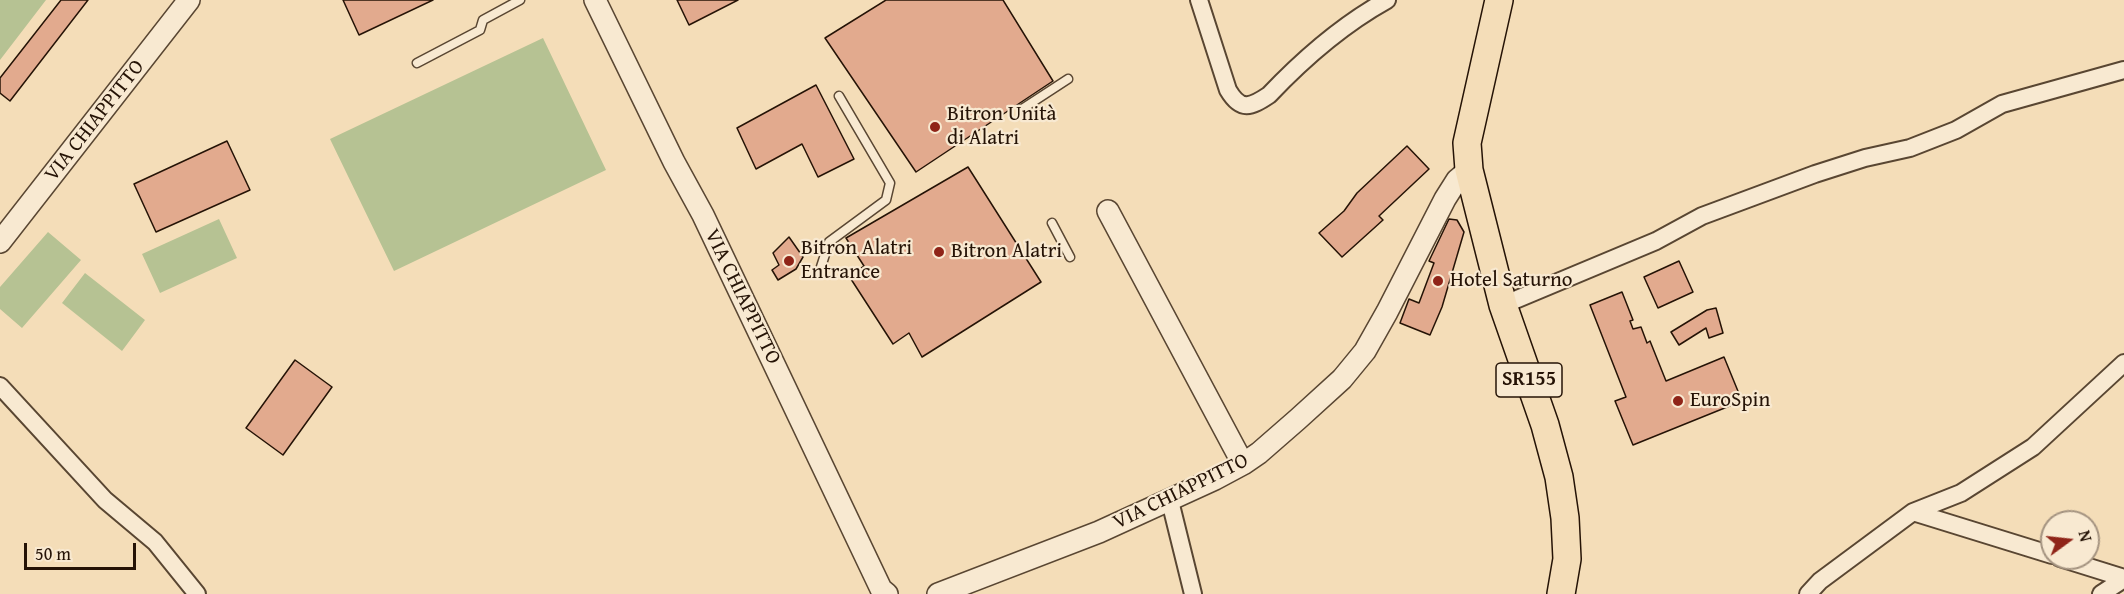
<!DOCTYPE html>
<html>
<head>
<meta charset="utf-8">
<style>
  body { margin:0 }
  #map { position:relative; width:2124px; height:594px; overflow:hidden; background:#f4ddb8; font-family:"Gentium Book Plus",serif }
  canvas { display:block }
  .north { position:absolute; left:2040px; top:510px; width:60px; height:60px; box-sizing:border-box; background:#f8e9d1; border:2px solid #a49380; border-radius:50%; rotate:75deg; font-size:16px; font-weight:700; line-height:24px; text-align:center; color:#251306 }
  .north::after { content:''; display:block; margin:auto; width:21px; height:27px; background:#8f2418; clip-path:polygon(50% 0,100% 100%,50% 72%,0 100%) }
  .scale { position:absolute; left:24px; top:543px; width:112px; height:27px; box-sizing:border-box; border:3px solid #251306; border-top:0; padding-left:8px; font-size:18px; line-height:21px; white-space:nowrap; color:#251306; -webkit-text-stroke:4px #f8e9d1; paint-order:stroke }
</style>
</head>
<body>
<div id="map">
<canvas width="2124" height="594"></canvas>
<div class="north">N</div>
<div class="scale">50 m</div>
</div>
<script>
const c = document.querySelector('canvas').getContext('2d');
c.lineJoin = 'round';
function fillPath(path, color) { c.fillStyle = color; c.fill(path, 'evenodd'); }
function trace(path, color, width, dash) { c.strokeStyle = color; c.lineWidth = width; c.lineCap = dash ? 'butt' : 'round'; c.setLineDash(dash || []); c.stroke(path); }
function drawText(font, color, halo, rows, align = 'center') {
  c.font = font + ' "Gentium Book Plus",serif'; c.lineWidth = 4.5; c.setLineDash([]); c.textBaseline = 'middle'; c.strokeStyle = halo; c.fillStyle = color; for (const [text, x, y, turn = 0] of rows) {
    c.save(); c.translate(x, y); c.rotate((+turn || 0) * Math.PI / 180); c.textAlign = isNaN(turn) ? turn : align; if (halo) c.strokeText(text, 0, 0); c.fillText(text, 0, 0); c.restore();
  }
}
fillPath(new Path2D(`
  M0,0H46L0,60Z
  M543,38L606,170L394,271L330,139Z
  M219,219L237,258L160,293L142,254Z
  M48,232L81,260L22,328L0,309V287Z
  M85,273L145,320L122,351L62,303Z`), '#b6c293');
const building = new Path2D(`
  M61,0H88L10,101L0,93V78Z
  M343,0H433L359,35Z
  M677,0H738L689,25Z
  M886,0H1003L1053,81L916,172L825,38Z
  M816,85L854,159L818,177L802,144L756,169L737,128Z
  M227,141L250,190L156,232L134,184Z
  M1407,146L1429,169L1379,216L1383,220L1342,257L1319,233L1344,211L1357,193Z
  M968,167L1041,282L922,357L909,333L893,344L849,276L864,266L846,238Z
  M1449,219L1457,220L1464,232L1442,307L1430,335L1400,323L1409,299L1419,303L1434,263L1429,261Z
  M789,237L803,257L796,269L778,280L772,270L779,265L773,253Z
  M1679,261L1693,292L1658,308L1644,277Z
  M1622,292L1633,320L1630,321L1633,329L1641,327L1647,343L1650,341L1666,381L1724,357L1742,401L1633,445L1615,401L1626,397L1590,305Z
  M1716,308L1723,333L1709,338L1706,328L1679,345L1671,332L1707,310Z
  M295,360L332,387L283,455L246,428Z`);
fillPath(building, '#e2aa8e');
trace(building, '#251306', 1.5);
const service = new Path2D(`
  M417,63L480,30L483,20L520,0
  M1022,109L1068,79
  M1052,223L1070,257
  M820,270L829,242L886,200L890,183L839,96`);
const minor = new Path2D(`
  M1199,0L1228,90C1241,112 1251,107 1269,95C1305,57 1342,25 1387,0
  M1503,305L1656,241L1702,216L1815,174L1865,158L1910,148L1956,130L2002,104L2124,70
  M0,386L105,500L155,542L197,594
  M1170,501L1193,594
  M1913,512L2052,555
  M2060,558L2124,578
  M1808,594L1820,581L1913,512L1961,493L2033,447L2124,363
  M2101,594L2124,579`);
const tertiary = new Path2D(`
  M595,0L674,162L703,215L881,589L887,594
  M1108,211L1243,464
  M0,242L189,0
  M938,594L1099,532L1215,479L1243,464L1259,453L1298,419L1342,379L1365,351L1387,312L1445,199L1457,180L1469,170`);
const primary = new Path2D(`
  M1499,0L1467,143L1469,170L1503,305L1545,425L1559,477L1565,518L1567,559L1561,594`);
trace(service, '#594632', 11);
trace(minor, '#594632', 20);
trace(tertiary, '#594632', 24);
trace(primary, '#251306', 30);
trace(service, '#f8e9d1', 8);
trace(minor, '#f8e9d1', 16);
trace(tertiary, '#f8e9d1', 21);
trace(primary, '#f4ddb8', 27);
for (const [x, y, r, color] of [
  [935,127,6,"#8f2418"],
  [939,252,6,"#8f2418"],
  [789,261,6,"#8f2418"],
  [1438,281,6,"#8f2418"],
  [1678,401,6,"#8f2418"]
]) { const dot = new Path2D(); dot.arc(x, y, r, 0, 2 * Math.PI); c.fillStyle = color; c.fill(dot); trace(dot, '#f8e9d1', 2); }
for (const [x, y, w] of [
  [1529,380,66]
]) { const box = new Path2D(); box.roundRect(x - w / 2, y - 17, w, 34, 4.5); c.fillStyle = '#f8e9d1'; c.fill(box); trace(box, '#251306', 1.5); }
drawText('bold 20px', '#251306', null, [
  ["SR155",1529,380]
]);
drawText('21px', '#251306', '#f8e9d1', [
  ["Bitron Unità",947,115],
  ["di Alatri",947,139],
  ["Bitron Alatri",801,249],
  ["Entrance",801,273],
  ["Bitron Alatri",951,252],
  ["Hotel Saturno",1450,281],
  ["EuroSpin",1690,401]
], 'left');
drawText('21px', '#251306', '#f8e9d1', [
  ["VIA CHIAPPITTO",95,121,-52],
  ["VIA CHIAPPITTO",742,297,64],
  ["VIA CHIAPPITTO",1181,492,-26]
]);
</script>
</body>
</html>
